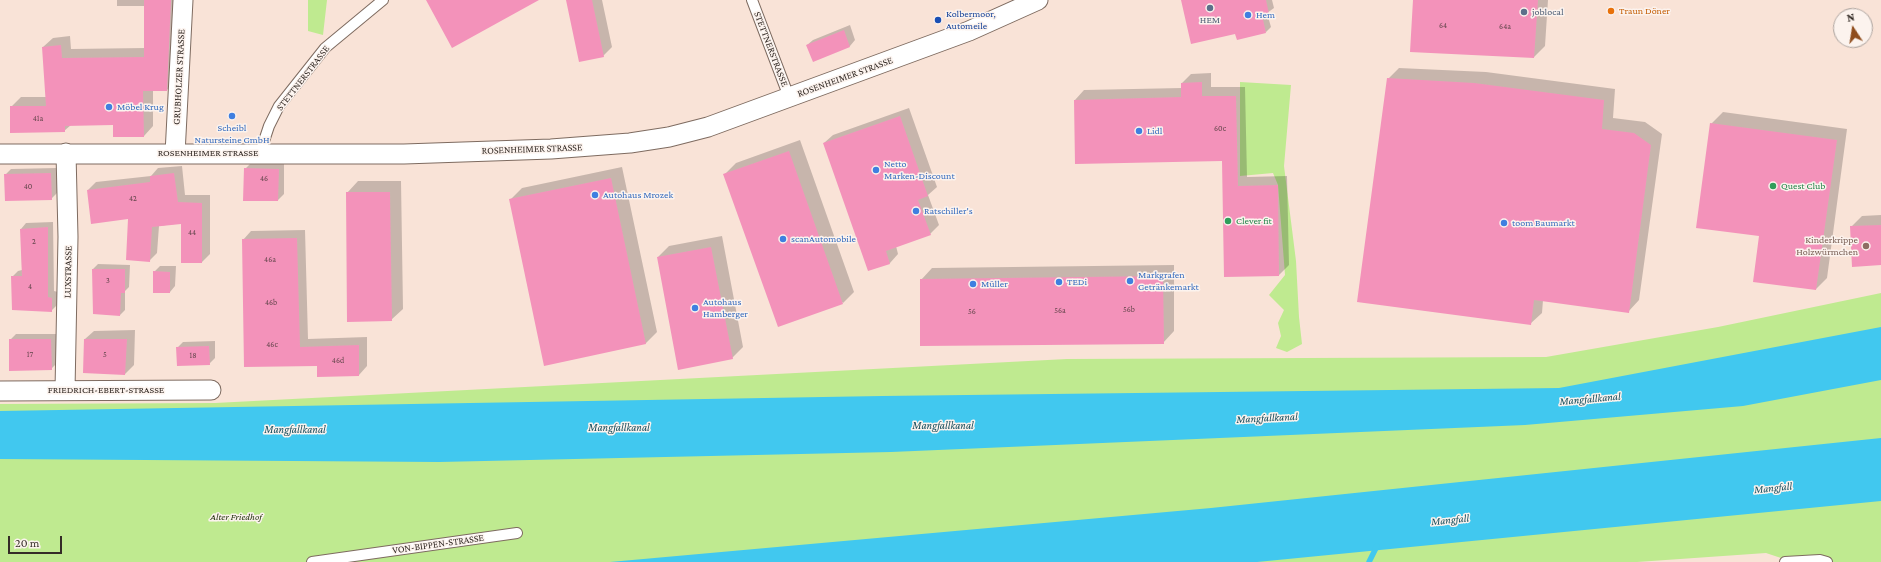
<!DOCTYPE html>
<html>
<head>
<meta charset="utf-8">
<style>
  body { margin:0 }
  #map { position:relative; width:1881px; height:562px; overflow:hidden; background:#f9e3d7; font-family:"Crimson Pro",serif }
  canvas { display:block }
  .north { position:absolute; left:1833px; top:8px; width:40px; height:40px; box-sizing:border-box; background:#fcf3ee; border:1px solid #aca39e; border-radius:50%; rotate:348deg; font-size:11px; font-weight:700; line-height:16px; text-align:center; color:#342c27 }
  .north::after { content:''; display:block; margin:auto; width:14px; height:18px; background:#8f4c1c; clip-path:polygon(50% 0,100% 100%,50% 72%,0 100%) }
  .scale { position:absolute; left:8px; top:536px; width:54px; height:18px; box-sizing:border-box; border:2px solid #342c27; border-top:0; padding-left:5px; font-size:12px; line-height:14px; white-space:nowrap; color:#342c27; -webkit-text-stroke:3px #fcf3ee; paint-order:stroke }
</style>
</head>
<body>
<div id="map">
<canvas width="1881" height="562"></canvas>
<div class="north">N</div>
<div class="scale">20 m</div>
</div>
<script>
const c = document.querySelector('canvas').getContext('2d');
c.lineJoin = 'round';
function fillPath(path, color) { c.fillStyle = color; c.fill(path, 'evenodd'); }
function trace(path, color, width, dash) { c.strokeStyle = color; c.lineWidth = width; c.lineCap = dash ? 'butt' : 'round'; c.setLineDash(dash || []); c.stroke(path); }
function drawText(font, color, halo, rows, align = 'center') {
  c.font = font + ' "Crimson Pro",serif'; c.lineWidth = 3; c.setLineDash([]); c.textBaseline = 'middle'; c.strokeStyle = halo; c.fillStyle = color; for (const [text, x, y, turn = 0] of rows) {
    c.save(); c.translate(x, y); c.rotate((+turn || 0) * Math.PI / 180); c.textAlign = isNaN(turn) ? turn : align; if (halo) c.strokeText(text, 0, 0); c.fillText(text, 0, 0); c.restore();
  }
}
fillPath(new Path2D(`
  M308,0H327L323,35L308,31Z
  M1240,82L1291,85L1284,166L1296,261L1299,317L1302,344L1287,352L1276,348L1281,336L1278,323L1284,310L1269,295L1285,275L1278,185L1273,173L1240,176Z
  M1881,293V562H1793L1766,553L1637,562H0V404L215,403L1067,359L1546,357L1718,327Z`), '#bfea90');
fillPath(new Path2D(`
  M1881,327V380L1743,406L1525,425L891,452L439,462L0,459V411L882,396L1559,388Z
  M1881,438V501L1257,562H610L1211,508Z`), '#41c8ef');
fillPath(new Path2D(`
  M117,0H180L176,80L167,90H153V126L144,136L114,124L71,125L64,131L11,107L21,97H47L43,47L53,38L70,36L71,49L145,48V6H117Z
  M571,0H602L612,47L603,56Z
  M1182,0H1272L1274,8L1267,13L1271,27L1266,32Z
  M1414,0H1548L1545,46L1534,57Z
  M850,25L855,40L850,46L813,60L807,45L813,40Z
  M1399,68L1486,72L1615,89L1613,118L1645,122L1662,134L1639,300L1628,312L1543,300L1542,313L1530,324L1388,79Z
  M1211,73V87H1245L1247,177L1287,176L1289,265L1279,275L1225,276L1223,160L1075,100L1084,90L1182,88V83L1191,74Z
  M909,108L937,187L928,195L939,225L930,234L896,246L898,254L890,263L869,270L824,143L833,135Z
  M1723,112L1847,129L1827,278L1816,289L1760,236L1711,124Z
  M800,140L854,292L843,303L725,174L736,163Z
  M251,163L284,164V194L278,200L245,169Z
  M182,166L185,195H210V254L202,262L182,223L159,226L157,253L150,260L129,218L88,190L96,182L151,176L158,168Z
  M622,167L657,332L645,344L511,199L522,188Z
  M57,168V193L51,199L5,175L11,169Z
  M358,181H401L403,309L391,320L347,193Z
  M1881,215V264L1851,227L1862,216Z
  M53,222L54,291L58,292L57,305L51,311L12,277L18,271L22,270L21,229L26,223Z
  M305,230L308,339L367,337V366L359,375L318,365L245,366L243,240L251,231Z
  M722,236L743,347L732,358L658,257L669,246Z
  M98,264L130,265L129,287L125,291V310L120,315L93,269Z
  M1174,265V331L1163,343L921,280L932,268Z
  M160,266H176L175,286L170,292L154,272Z
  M135,330L134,365L125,374L85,339L94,331Z
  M16,334H56L57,363L51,369L10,340Z
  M215,341V358L209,364L177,348L183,342Z`), '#0003');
trace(new Path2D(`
  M1369,562L1377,546`), '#41c8ef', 5.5);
fillPath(new Path2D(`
  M144,0H171L167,91H143L144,137H113V125L65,126V132L10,133V106H46L42,47L61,45L62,58L144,57Z
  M426,0H539L452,48Z
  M566,0H592L604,57L579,62Z
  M1181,0H1266L1269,14L1262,15L1266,33L1237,40L1235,34L1191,44Z
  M1413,0H1538L1534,58L1410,52Z
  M844,30L850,47L813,62L806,45Z
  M1387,78L1474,83L1604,100L1602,129L1634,133L1651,145L1629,313L1534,300L1531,325L1357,302Z
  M1202,82V96H1236L1238,186L1278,185L1279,276L1224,277L1222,161L1075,164L1074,100L1181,97V83Z
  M900,116L928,196L918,200L931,235L886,251L890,264L868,271L823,143Z
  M1710,123L1837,140L1816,290L1753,282L1759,236L1696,228Z
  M789,151L843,304L778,327L723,174Z
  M244,168L279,169L278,201H243Z
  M51,173L52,200L5,201L4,174Z
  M174,173L178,202L202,203V263H181V224L152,227L150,262L126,260L128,219L91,224L87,190L150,182V176Z
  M611,178L646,344L544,366L509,199Z
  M346,192H390L392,321L347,322Z
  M1881,225V265L1852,267L1850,226Z
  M48,227V297L52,298V312L12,310L11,276H22L20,229Z
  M297,238L300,347L359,345V376L317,377V366L244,367L242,239Z
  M711,247L733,359L678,370L657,257Z
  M92,269H125V293H121L120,316L93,314Z
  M153,271L170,272V293H153Z
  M1163,276L1164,344L920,346V279Z
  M9,339H51L52,370L9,371Z
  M84,339H127L125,375L83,373Z
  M209,346L210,365L177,366L176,347Z`), '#f392ba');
const service = new Path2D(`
  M752,0L789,97
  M260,153L269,126L279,106L325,48L383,0
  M312,562L517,533
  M1785,562L1820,560L1827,562`);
const minor = new Path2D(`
  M0,154H404L551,149L630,143L669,137L708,127L969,31L1038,0
  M175,154L183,0
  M65,390L68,237L66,153
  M0,391L211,390`);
trace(service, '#7e6b60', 12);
trace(minor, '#7e6b60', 21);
trace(service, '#fff', 10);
trace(minor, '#fff', 19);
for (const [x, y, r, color] of [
  [1210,8,4,"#5c6f8a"],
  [1611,11,4,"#e8710a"],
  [1524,12,4,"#5c6f8a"],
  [1248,15,4,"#3f7fe0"],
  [938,20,4,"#1a4fb4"],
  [109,107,4,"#3f7fe0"],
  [232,116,4,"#3f7fe0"],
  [1139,131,4,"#3f7fe0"],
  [876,170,4,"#3f7fe0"],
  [1773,186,4,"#2e9e5b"],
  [595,195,4,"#3f7fe0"],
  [916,211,4,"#3f7fe0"],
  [1228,221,4,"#2e9e5b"],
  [1504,223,4,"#3f7fe0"],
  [783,239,4,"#3f7fe0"],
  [1866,246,4,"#8d6e63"],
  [1130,281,4,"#3f7fe0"],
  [1059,282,4,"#3f7fe0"],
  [973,284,4,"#3f7fe0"],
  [695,308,4,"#3f7fe0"]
]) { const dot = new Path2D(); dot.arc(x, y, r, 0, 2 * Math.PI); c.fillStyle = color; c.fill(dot); trace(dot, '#fcf3ee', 1.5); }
drawText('8px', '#64464c', null, [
  ["64",1443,26],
  ["64a",1505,27],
  ["41a",38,119],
  ["60c",1220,129],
  ["46",264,179],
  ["40",28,187],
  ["42",133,199],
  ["44",192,233],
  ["2",34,242],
  ["46a",270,260],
  ["3",108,281],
  ["4",30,287],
  ["46b",271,303],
  ["56b",1129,310],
  ["56a",1060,311],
  ["56",972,312],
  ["46c",272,345],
  ["17",30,355],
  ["5",105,355],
  ["18",193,356],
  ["46d",338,361]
]);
drawText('10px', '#c56008', '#fcf3ee', [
  ["Traun Döner",1619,11]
], 'left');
drawText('10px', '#4e5e75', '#fcf3ee', [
  ["joblocal",1532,12],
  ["HEM",1210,20,"center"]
], 'left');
drawText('10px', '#164399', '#fcf3ee', [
  ["Kolbermoor,",946,14],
  ["Automeile",946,26]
], 'left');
drawText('10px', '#366cbe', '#fcf3ee', [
  ["Hem",1256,15],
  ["Möbel Krug",117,107],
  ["Scheibl",232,128,"center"],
  ["Natursteine GmbH",232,140,"center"],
  ["Lidl",1147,131],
  ["Netto",884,164],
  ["Marken-Discount",884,176],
  ["Autohaus Mrozek",603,195],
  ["Ratschiller's",924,211],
  ["toom Baumarkt",1512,223],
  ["scanAutomobile",791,239],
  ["Markgrafen",1138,275],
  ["Getränkemarkt",1138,287],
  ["TEDi",1067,282],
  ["Müller",981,284],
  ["Autohaus",703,302],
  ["Hamberger",703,314]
], 'left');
drawText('10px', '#342c27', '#fcf3ee', [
  ["STETTNERSTRASSE",771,49,69],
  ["GRUBHOLZER STRASSE",179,77,-87],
  ["ROSENHEIMER STRASSE",845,77,-20],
  ["STETTNERSTRASSE",303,78,-52],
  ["ROSENHEIMER STRASSE",532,149,-2],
  ["ROSENHEIMER STRASSE",208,153],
  ["LUXSTRASSE",68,272,-89],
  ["FRIEDRICH-EBERT-STRASSE",106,390],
  ["VON-BIPPEN-STRASSE",438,544,-8]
]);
drawText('10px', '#27864d', '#fcf3ee', [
  ["Quest Club",1781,186],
  ["Clever fit",1236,221]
], 'left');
drawText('10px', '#785e54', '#fcf3ee', [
  ["Kinderkrippe",1858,240],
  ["Holzwürmchen",1858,252]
], 'right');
drawText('italic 10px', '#1f2f0a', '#fcf3ee', [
  ["Alter Friedhof",236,517]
]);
drawText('italic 11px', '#104959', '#fcf3ee', [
  ["Mangfallkanal",1590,399,-5],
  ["Mangfallkanal",1267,418,-3],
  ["Mangfallkanal",943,426],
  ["Mangfallkanal",619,428],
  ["Mangfallkanal",295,430],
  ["Mangfall",1773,488,-6],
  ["Mangfall",1450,520,-6]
]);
</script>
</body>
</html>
